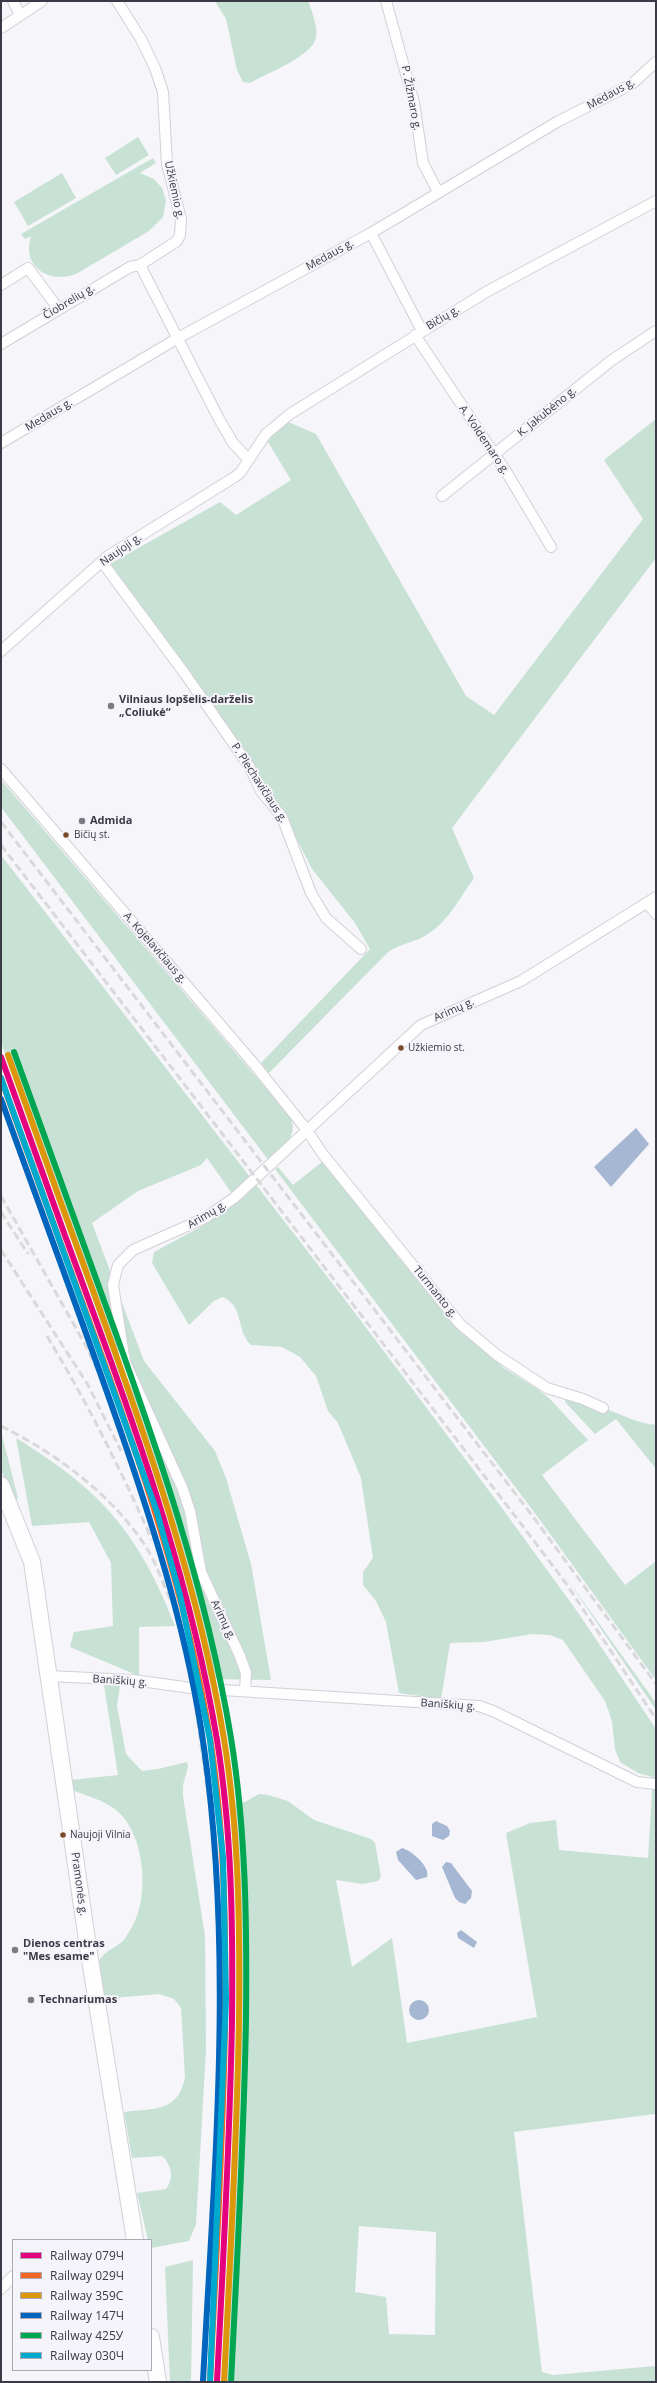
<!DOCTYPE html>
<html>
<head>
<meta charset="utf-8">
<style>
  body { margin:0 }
  #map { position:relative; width:657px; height:2383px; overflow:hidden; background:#f6f5f9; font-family:"Open Sans",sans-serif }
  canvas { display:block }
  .frame { position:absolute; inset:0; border:2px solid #3b3945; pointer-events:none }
  .legend { position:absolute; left:12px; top:2239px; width:140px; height:132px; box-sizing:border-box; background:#f5f4fa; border:1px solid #aba9b2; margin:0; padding:5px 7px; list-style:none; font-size:12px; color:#3b3945 }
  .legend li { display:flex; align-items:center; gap:8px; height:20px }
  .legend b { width:20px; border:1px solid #aba9b2 }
</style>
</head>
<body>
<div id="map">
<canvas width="657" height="2383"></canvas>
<div class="frame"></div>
<ul class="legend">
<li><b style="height:5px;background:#e5007d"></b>Railway 079Ч</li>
<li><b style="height:5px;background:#f26522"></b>Railway 029Ч</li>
<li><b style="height:5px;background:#db960a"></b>Railway 359С</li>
<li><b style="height:5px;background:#0065bd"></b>Railway 147Ч</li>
<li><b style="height:5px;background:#00a651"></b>Railway 425У</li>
<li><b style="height:5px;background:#00a9ce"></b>Railway 030Ч</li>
</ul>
</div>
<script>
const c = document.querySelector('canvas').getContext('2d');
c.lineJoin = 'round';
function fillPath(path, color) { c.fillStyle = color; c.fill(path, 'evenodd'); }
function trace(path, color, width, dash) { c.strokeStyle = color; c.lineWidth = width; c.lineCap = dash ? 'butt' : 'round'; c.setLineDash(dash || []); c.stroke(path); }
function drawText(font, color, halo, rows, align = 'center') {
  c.font = font + ' "Open Sans",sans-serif'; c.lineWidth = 4; c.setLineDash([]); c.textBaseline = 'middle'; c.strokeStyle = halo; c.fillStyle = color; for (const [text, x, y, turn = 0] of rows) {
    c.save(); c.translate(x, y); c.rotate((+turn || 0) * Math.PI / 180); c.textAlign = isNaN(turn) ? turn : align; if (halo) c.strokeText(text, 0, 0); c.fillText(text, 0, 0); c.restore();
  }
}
fillPath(new Path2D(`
  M215,1H308C312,11 318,27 316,38C311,57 267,73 250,83L243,82L237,70L226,19Z
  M138,137L149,155L116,175L105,158Z
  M153,158L156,163L140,173L154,179L162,188L166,200L163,217L149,231L76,274C49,284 21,267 31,236L25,239L21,234Z
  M62,173L76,198L28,226L14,202Z
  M656,419V558L452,828L474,878C459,899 446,926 421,938C408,944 399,944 387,953L269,1073L261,1063L370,949L355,923L312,869L282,810L271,798L248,760L110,564L220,502L236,515L291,480L268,442L275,431L286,421L316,434L466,696L494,715L643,519L604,460Z
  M1,780L289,1115C301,1135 282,1148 269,1161L1,807Z
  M1,855L346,1301L499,1504L579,1614L656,1729V2121L655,2114L514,2132L542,2372L553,2375L656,2366V2382H223C228,2274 234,2166 237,2058C240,1973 242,1889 229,1805L245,1802L259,1794L268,1795L288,1801L314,1820L371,1839L375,1843L381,1877L378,1881L362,1884L336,1880L352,1967L392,1938L407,2043L537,2017L506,1833L530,1823L556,1820L559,1850L648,1858L653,1777L638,1773L620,1762L615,1749L612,1721L605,1701L563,1640L550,1635L532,1634L484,1642L450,1643L441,1699L399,1693L386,1622L376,1601L363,1585V1572L373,1558L361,1478L338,1423L328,1411L316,1376L300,1357L282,1347L251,1345C235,1329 245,1306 222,1297L214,1301L189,1325L152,1263L154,1252L204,1225L238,1202L207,1158L201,1165L138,1191L92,1223L144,1361L215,1451L226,1478L251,1564L271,1680L209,1679L194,1608L159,1486L1,1042ZM359,2226L436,2232L435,2335L389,2334L386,2297L355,2292Z
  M323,1161L397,1255L461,1329L504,1368L536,1388L549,1398L588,1440L542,1475L625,1585L656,1561V1680L537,1516L275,1169L278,1167L293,1185Z
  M565,1399C585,1394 642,1429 656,1424V1469L616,1419L595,1434L565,1402Z
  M1,1431L18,1498L15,1501L1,1470Z
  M16,1438C101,1490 139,1533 175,1626L139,1627V1676L70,1647L74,1632L113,1626L111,1563L89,1522L32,1526Z
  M565,1576L656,1703V1710Z
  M104,1685H120L117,1706L126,1754L142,1771L158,1769L187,1762L188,1767L183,1785V1796L205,1936L206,2050L196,2224L189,2241L151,2248V2240H148L137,2193L166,2189C174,2179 172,2165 162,2156L132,2158L124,2112C154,2108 178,2113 185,2077L181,2008L174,1999L159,1994L103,1999C102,1989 95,1968 100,1959C105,1951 117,1947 124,1940C127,1936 129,1931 132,1927C150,1896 145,1833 116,1810C103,1800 87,1796 72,1790L70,1780L118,1775Z
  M193,2260L191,2382H170L165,2267Z`), '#c8e1d5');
fillPath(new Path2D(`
  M636,1128L649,1144L611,1187L594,1167Z
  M436,1821L447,1826L450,1831L449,1836L443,1840L432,1836V1824Z
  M402,1848C411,1850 431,1867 427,1877L416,1880L398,1860L396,1852Z
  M446,1862L451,1863L472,1891L471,1898L465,1904L459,1902L455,1898L442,1867Z
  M461,1930L477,1942L474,1948L458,1938L457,1933Z
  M409 2010a10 10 0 1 1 20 0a10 10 0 1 1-20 0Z`), '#a5b7d2');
const minor = new Path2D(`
  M13,1L20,15
  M117,1L141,39L155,68L163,92L167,164L181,219L180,235L177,241L140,265
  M386,1L414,103L423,163L438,192
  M1,28L42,1
  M371,233L422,331
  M140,265L219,419L233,443L248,459
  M1,285L28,268L58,308
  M415,335L507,473L551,547
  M1,344L130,267L140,265
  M1,443L178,338L371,233L557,122L632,84L656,62
  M442,496L612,360L656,331
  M102,562L185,674L249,766L261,791L282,817L311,893L326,918L361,949
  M1,651L108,556L233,478L240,473L266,434L290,414L486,292L656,201
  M1,769L254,1064L306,1129L322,1153L460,1324L497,1355L547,1388L583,1399L603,1408
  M647,903L656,914
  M49,1676L133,1680L191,1688
  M222,1690L479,1706L493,1711L637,1782L656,1784
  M245,1691L246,1673L240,1656L201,1572L190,1511L182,1487L125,1362L113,1285L118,1265L133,1250L205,1218L234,1198L421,1025L521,981L656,897
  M1,2289L13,2276`);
const primary = new Path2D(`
  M1,1485L32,1562L88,1947L135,2240
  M151,2337L158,2382`);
trace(minor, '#d1d0d8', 12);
trace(primary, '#d1d0d8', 18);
trace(minor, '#fefefe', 10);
trace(primary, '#fefefe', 16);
trace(new Path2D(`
  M1,822L534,1518L656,1684
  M1,845L525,1529L565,1582L656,1719
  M1,1060L5,1069
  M19,1127L57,1213
  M1,1196L86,1346L101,1378L147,1508L169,1579L190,1668L213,1829
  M1,1212L28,1254
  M1,1250L88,1385L121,1451
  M47,1336C88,1404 120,1468 152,1540
  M1,1426C55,1453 110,1493 144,1544C155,1560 162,1581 170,1599`), '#d9d8da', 3, [8, 4]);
trace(new Path2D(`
  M1,1057C30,1139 59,1220 89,1301C142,1445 192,1589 217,1740C232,1832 233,1927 232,2020C230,2141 223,2261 217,2382`), '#e5007d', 6);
trace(new Path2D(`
  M1,1078C29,1158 59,1238 88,1318C139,1457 188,1598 211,1744C225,1837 226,1932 225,2026C223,2144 216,2263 210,2382`), '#f26522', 6);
trace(new Path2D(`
  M8,1055C37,1136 66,1218 96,1299C148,1443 199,1588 224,1739C239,1832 240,1926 239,2019C237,2140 230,2261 224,2382`), '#db960a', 6);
trace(new Path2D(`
  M1,1099C41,1211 83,1322 122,1435C157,1537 189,1641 204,1748C234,1957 214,2171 203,2381`), '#0065bd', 6);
trace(new Path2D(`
  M14,1052C43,1134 73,1216 103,1298C155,1441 206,1586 231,1738C246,1831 247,1925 246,2019C244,2140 237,2261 231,2382`), '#00a651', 6);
trace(new Path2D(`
  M1,1078L157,1512L180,1595L210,1740L223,1857L226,1999L210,2382`), '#00a9ce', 6);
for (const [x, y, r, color] of [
  [111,706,4,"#7c7b84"],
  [82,821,4,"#7c7b84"],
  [66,835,3.5,"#7a4b2a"],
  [401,1048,3.5,"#7a4b2a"],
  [63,1835,3.5,"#7a4b2a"],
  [15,1950,4,"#7c7b84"],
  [31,2000,4,"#7c7b84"]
]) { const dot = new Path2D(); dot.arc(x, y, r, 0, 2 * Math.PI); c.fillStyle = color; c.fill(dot); trace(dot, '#f5f4fa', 1.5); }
drawText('10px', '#3b3945', '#f5f4fa', [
  ["Bičių st.",74,835],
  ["Užkiemio st.",408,1048],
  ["Naujoji Vilnia",70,1835]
], 'left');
drawText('11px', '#3b3945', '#f5f4fa', [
  ["Medaus g.",611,94,-29],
  ["P. Žižmaro g.",411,98,79],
  ["Užkiemio g.",174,190,78],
  ["Medaus g.",330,255,-29],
  ["Čiobrelių g.",69,302,-31],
  ["Bičių g.",443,318,-31],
  ["K. Jakubėno g.",547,412,-39],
  ["Medaus g.",49,415,-31],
  ["A. Voldemaro g.",484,440,56],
  ["Naujoji g.",121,550,-35],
  ["P. Plechavičiaus g.",259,783,57],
  ["A. Kojelavičiaus g.",155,948,49],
  ["Arimų g.",454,1010,-24],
  ["Arimų g.",207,1215,-31],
  ["Turmanto g.",435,1292,51],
  ["Arimų g.",223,1620,64],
  ["Baniškių g.",120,1681,4],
  ["Baniškių g.",448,1705,4],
  ["Pramonės g.",79,1884,82]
]);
drawText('bold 11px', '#3b3945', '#f5f4fa', [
  ["Vilniaus lopšelis-darželis",119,700],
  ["„Coliukė“",119,713],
  ["Admida",90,821],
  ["Dienos centras",23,1944],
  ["\"Mes esame\"",23,1957],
  ["Technariumas",39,2000]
], 'left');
</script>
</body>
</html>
